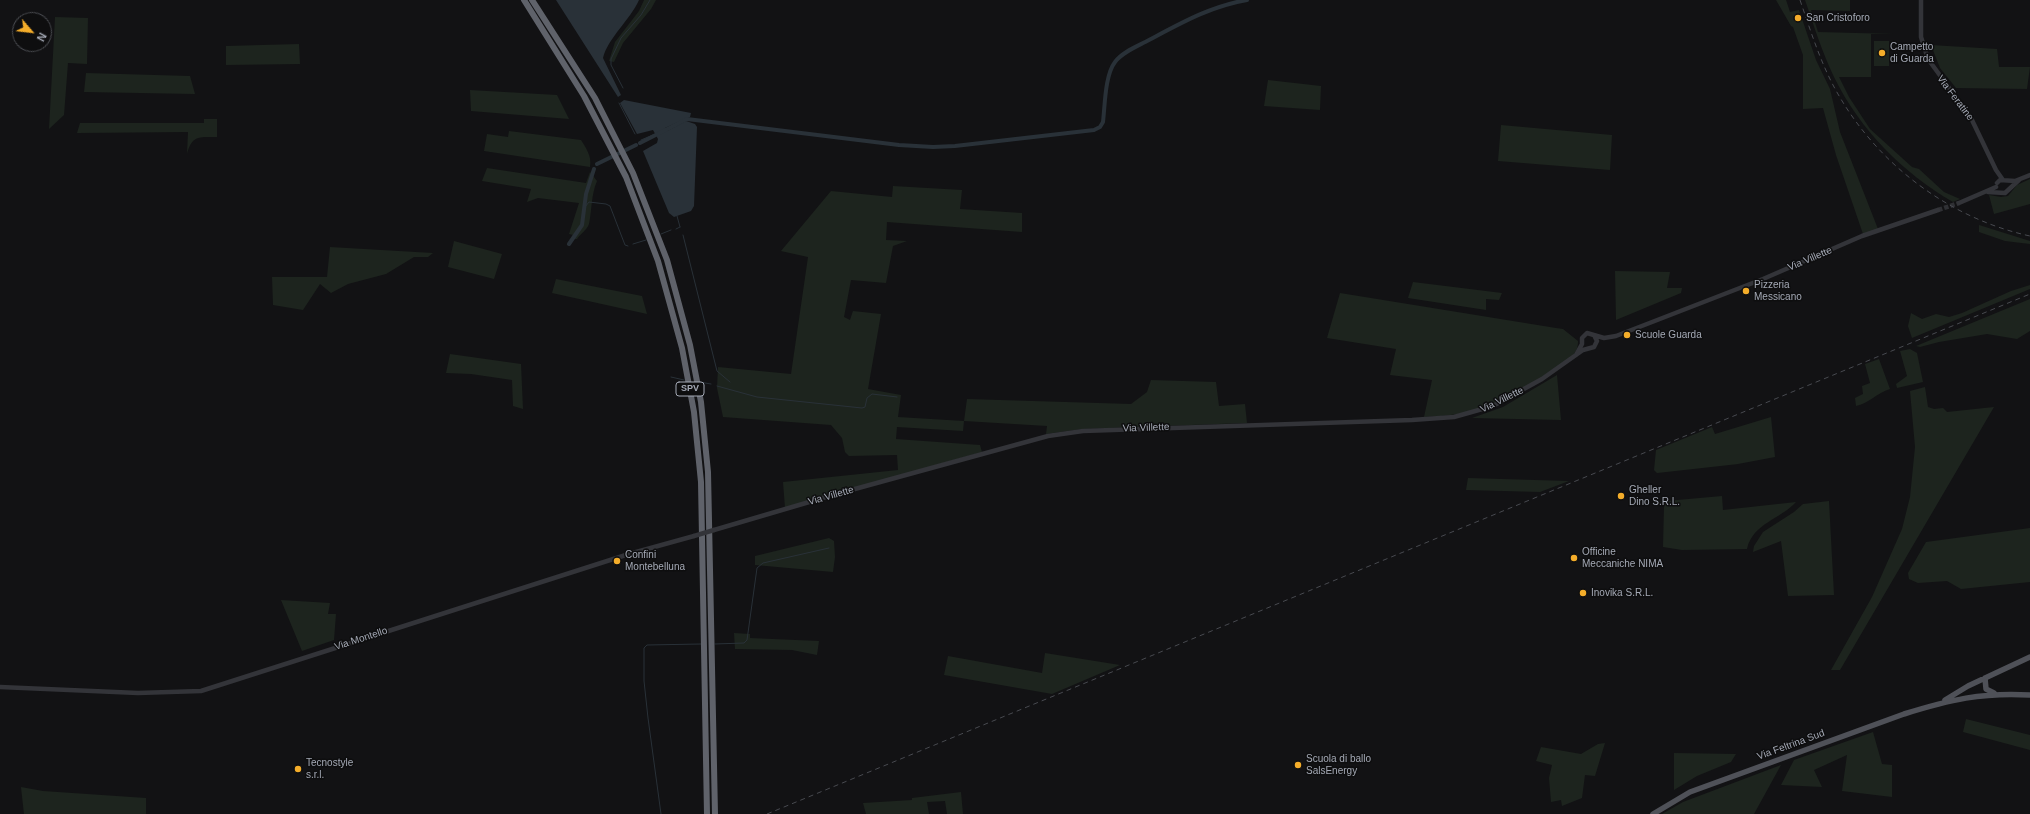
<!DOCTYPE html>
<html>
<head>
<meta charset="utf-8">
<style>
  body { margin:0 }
  #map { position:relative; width:2030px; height:814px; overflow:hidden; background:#121214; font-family:Helvetica,sans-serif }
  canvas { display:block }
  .north { position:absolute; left:12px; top:12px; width:40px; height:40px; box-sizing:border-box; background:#0e0e0f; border:1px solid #4a4c51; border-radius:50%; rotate:118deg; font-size:11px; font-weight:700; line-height:16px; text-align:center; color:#a4a9b5 }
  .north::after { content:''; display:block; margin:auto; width:14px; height:18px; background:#f4ad2a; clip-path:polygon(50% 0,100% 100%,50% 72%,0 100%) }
</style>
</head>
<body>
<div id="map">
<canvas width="2030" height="814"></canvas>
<div class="north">N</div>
</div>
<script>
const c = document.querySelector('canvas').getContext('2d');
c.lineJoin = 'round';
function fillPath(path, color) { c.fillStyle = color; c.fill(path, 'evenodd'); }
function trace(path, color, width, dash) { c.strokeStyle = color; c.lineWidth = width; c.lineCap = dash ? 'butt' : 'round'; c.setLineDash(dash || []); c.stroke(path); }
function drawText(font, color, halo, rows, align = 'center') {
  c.font = font + ' Helvetica,sans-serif'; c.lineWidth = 3; c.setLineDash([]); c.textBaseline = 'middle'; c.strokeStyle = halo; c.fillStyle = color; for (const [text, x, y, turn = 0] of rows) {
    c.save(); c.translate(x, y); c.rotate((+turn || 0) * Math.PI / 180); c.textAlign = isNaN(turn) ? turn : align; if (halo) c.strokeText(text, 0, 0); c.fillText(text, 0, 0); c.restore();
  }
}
fillPath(new Path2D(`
  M644,0H656L651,9L623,43L614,62L609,61L615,42L639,11Z
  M1776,0H1786L1790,12L1799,10L1816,60L1830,89L1840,132L1878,229L1863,234L1836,155L1823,108L1803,109V55L1793,27L1791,26Z
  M1805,0H1850V11L1811,10L1818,32L1895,34H1871V77H1839L1849,97L1870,129L1912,167L1919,169L1944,192L1960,199L1953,202C1903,173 1860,130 1834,77C1822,52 1814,26 1805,0Z
  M55,17L88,18L87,64L68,63L64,115L49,129Z
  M1874,41H1889V66H1874Z
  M299,44L300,64L226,65V46Z
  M1931,45L1997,49L1999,67H2030L2027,89L1956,88L1940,68Z
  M86,73L190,76L195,94L84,92Z
  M1268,80L1321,86L1320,110L1264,106Z
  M470,90L557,95L569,119L471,111Z
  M204,119H217V137C199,137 192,135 187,154L188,132L77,133L80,123H204Z
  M1501,125L1612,135L1610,170L1498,161Z
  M509,131L581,140C586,148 592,156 590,167L484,151L487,134L508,137Z
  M487,168L586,183L590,172L597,181C591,195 592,210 589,224C587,230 580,234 577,239H571L577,231L573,235L569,234L579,203L538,198L527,202L531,189L482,181Z
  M2030,179V204L1994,214L1989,195L2001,197L2008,196L2017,185Z
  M893,186L962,190L960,209L1022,213V232L887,222L886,240L907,241L893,246L886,283L851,280L844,317L850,320L853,311L881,314L868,389L901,395L898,417L964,421L967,399L1131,404L1147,392L1151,380L1216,382L1219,406L1245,404L1247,423L1082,429L1046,434L1047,426L964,421L963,431L897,427L896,439L980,445L982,452L785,508L783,482L898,470L897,455L849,456L845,452L842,438L831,425L723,417L717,388L718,367L791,374L808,257L781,251L831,191L892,197Z
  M1979,225L2030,241V244L2005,241L1979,232Z
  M454,241L502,254L494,279L448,267Z
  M330,247L433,253L428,257H414L386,274L348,284L331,293L320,284L303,310L273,305L272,277H327Z
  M1615,271L1670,272L1667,288H1682L1681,293L1616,320Z
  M556,279L642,296L647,314L552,293Z
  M1413,282L1502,293L1499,300L1486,299V310L1408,298Z
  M2030,285V289L1912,338L1908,326L1911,313L1922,319L1936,314L1949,317L1962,313L2011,291Z
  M1340,293L1556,328L1563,329L1578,341C1578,346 1577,351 1573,355C1559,369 1507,399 1488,406C1468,414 1446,416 1424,417L1432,380L1390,375L1396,349L1327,338Z
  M2030,299V331L2017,339L1987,334L1939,342L1920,347L1916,346Z
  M1910,349L1917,353L1923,382L1897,388L1896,384L1907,376L1900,351Z
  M450,354L521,364L523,409L513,406L512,380L471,374L446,373Z
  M1879,359L1890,389C1877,393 1868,404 1856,406L1855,398L1863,394L1862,386L1870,383L1865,364Z
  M1557,375L1561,420L1472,418L1503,407Z
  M1925,387L1928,407L1934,409L1943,408L1947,412L1994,407L1843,665L1840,670H1831L1872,597L1902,529L1910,497L1915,447L1910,391Z
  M1771,417L1775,457L1738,464L1657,473L1654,470L1656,450L1712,427L1715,434Z
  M1468,478L1569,481L1540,492L1466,490Z
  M1722,496L1723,510L1796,502C1781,519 1753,523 1747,549L1682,550L1663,547L1664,506L1655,505V502Z
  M1829,501L1834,595L1788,596L1781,541L1753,552L1754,546L1763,532L1794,512L1803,504Z
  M2030,528V582L1961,589L1947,581L1918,583L1909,579L1908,573L1926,542Z
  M829,538L834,541L835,557L833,572L755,565V556Z
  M281,600L330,603L328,614H336L334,640L302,651Z
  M734,633L750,634V638L819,641L817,655L792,650L735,649Z
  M1045,653L1120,665L1052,694L944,675L948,656L1042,673Z
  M1966,719L2030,735V750L1963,732Z
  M1873,732L1882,764L1892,765V797L1842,791L1847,755L1814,770L1822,787L1781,785L1794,760Z
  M1605,743L1595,776L1585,775L1582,798L1562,806L1561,800L1551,802L1549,778L1552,765L1536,761L1541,747L1581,754L1598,744Z
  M1674,753L1736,754L1731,762L1697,776L1674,790Z
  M1781,765L1754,814H1662L1683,802Z
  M21,787L43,791L146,798V814H24Z
  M961,792L963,814H947L945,801L927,802L929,814H866L863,803L912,800V798Z`), '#1d241e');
fillPath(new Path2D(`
  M556,0H639C630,20 608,38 603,58L621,95L618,97Z
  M624,100L691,113L690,117L665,128L667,131L686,121L695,124L697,127L694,206L691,211L674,217L669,213L643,151L657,143L658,139L653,130L637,134L620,103Z`), '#293138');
trace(new Path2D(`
  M623,88L611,65V59L621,38L641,15L650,0
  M619,103L635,134
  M641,140L653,135
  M585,207L589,202L606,204L610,206L625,245L628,246
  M677,216L680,227
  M676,229L680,227
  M661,234L671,230
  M683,235L717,371L730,382
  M633,244L646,240
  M671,377L684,380
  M699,382L711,384
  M717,386L757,397L862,408L865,407L867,398L872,394L897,397
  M715,644L744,643L747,640L757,568L763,563L829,548
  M661,814L648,718L644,681V648L647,645L701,644`), '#293138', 1);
trace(new Path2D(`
  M640,143L687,119L899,145L933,147L955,146L1094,130L1100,127L1103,122C1105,105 1105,75 1115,62C1122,52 1138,46 1149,40C1181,23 1211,6 1247,0
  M597,164L636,145
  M569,244L582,225L586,194L594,169`), '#293138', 4);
trace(new Path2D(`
  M1938,210L1959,203`), '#2f3034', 4.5, [4.5, 2]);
trace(new Path2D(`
  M1921,0V37L1928,59L1971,118L1996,170L2003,180
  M1997,183L2000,180L2015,181L2030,175
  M1988,192L2005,193L2019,180
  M1959,203L1996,187
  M1576,355L1582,344V338L1587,333L1604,338L1616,336L1763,279L1862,236L1938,210
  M714,530L833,495L1048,436L1083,431L1412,420L1454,417L1493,406L1542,379L1583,350L1594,347L1597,341L1594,335
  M0,687L138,693L201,691L629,554L694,536`), '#333439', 4.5);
trace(new Path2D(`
  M1985,678L1986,689L1994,693
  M1945,700L1968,686L2030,657
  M1653,814L1690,792L1904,714C1949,700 1982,692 2030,695`), '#4f5158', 5.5);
trace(new Path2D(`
  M524,0L584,96L626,177L658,261L682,348L694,412L701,482L707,814
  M532,0L595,98L633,173L667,260L690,345L701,402L708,472L715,814`), '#5f626a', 6);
trace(new Path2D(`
  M1800,0C1810,29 1819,58 1833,85C1873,161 1947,218 2030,236
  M767,814L2030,294`), '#484a50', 1, [5, 4]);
trace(new Path2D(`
  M694,536L714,530`), '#333439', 4.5);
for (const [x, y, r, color] of [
  [1798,18,4,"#f4ad2a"],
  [1882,53,4,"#f4ad2a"],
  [1746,291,4,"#f4ad2a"],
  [1627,335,4,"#f4ad2a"],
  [1621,496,4,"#f4ad2a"],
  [1574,558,4,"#f4ad2a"],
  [617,561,4,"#f4ad2a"],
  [1583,593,4,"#f4ad2a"],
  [1298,765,4,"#f4ad2a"],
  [298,769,4,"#f4ad2a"]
]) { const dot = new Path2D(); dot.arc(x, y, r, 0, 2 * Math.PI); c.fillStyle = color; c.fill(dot); trace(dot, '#0e0e0f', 1.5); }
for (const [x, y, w] of [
  [690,389,28]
]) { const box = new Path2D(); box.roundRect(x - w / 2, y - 7, w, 14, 3); c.fillStyle = '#0e0e0f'; c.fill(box); trace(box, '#a4a9b5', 1); }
drawText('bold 9px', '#a4a9b5', null, [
  ["SPV",690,389]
]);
drawText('10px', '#a4a9b5', '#0e0e0f', [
  ["San Cristoforo",1806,18],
  ["Campetto",1890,47],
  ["di Guarda",1890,59],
  ["Pizzeria",1754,285],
  ["Messicano",1754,297],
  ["Scuole Guarda",1635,335],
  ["Gheller",1629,490],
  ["Dino S.R.L.",1629,502],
  ["Officine",1582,552],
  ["Meccaniche NIMA",1582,564],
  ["Confini",625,555],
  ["Montebelluna",625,567],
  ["Inovika S.R.L.",1591,593],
  ["Scuola di ballo",1306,759],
  ["SalsEnergy",1306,771],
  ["Tecnostyle",306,763],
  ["s.r.l.",306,775]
], 'left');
drawText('10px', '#a4a9b5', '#0e0e0f', [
  ["Via Feratine",1955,98,53],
  ["Via Villette",1810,259,-23],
  ["Via Villette",1502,400,-26],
  ["Via Villette",1146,428,-2],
  ["Via Villette",831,496,-16],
  ["Via Montello",361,639,-18],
  ["Via Feltrina Sud",1791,745,-20]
]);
</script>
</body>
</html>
